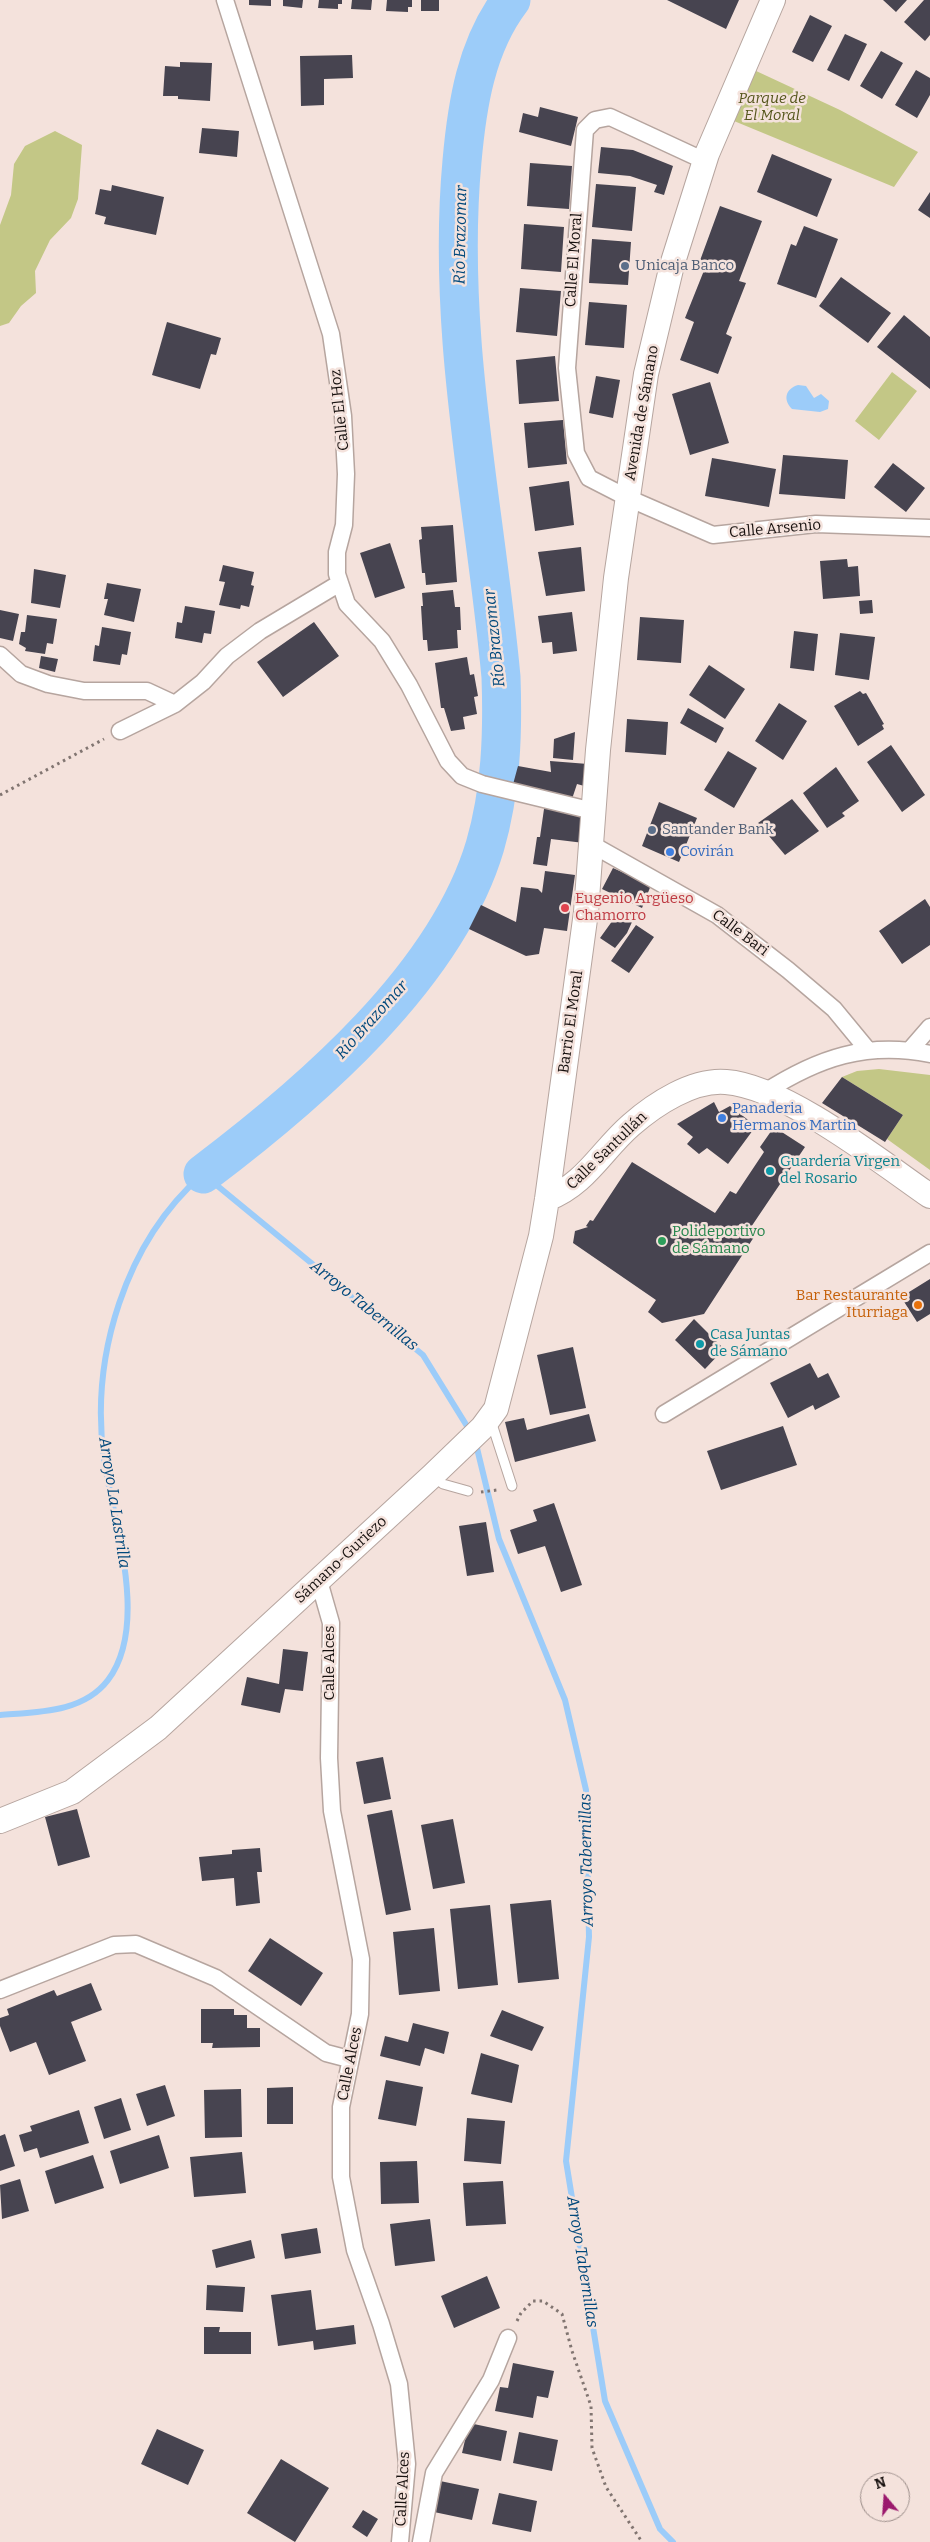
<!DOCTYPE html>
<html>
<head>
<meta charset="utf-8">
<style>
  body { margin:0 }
  #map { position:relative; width:930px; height:2542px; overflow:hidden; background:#f4e2dc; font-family:Bitter,serif }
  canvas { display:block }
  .north { position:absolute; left:860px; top:2472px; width:50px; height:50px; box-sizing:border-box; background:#f4e2dc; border:1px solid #9c8e8a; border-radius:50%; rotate:342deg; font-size:14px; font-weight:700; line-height:20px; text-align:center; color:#17110f }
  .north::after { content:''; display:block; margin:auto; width:18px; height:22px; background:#9b196d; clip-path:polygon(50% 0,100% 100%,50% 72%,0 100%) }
</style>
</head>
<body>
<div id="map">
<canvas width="930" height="2542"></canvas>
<div class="north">N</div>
</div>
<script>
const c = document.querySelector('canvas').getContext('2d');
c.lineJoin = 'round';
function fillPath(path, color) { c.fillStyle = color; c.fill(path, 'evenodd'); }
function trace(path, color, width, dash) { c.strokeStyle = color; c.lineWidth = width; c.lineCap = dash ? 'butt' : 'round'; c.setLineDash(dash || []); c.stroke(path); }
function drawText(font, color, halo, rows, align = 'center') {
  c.font = font + ' Bitter,serif'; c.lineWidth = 5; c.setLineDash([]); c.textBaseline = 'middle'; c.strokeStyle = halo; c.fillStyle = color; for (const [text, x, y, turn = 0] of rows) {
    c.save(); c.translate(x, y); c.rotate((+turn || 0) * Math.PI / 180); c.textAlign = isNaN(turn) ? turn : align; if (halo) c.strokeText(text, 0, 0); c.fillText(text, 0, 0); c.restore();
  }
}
fillPath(new Path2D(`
  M754,70L840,110L918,152L894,187L734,121Z
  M55,131L82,145L78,199L71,218L50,240L35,271L36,293L21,306L9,323L0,326V225L11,195L14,164L25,146Z
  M892,372L917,391L879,440L855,421Z
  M879,1069L930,1075V1170L887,1139L903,1115L842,1077L857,1071Z`), '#c3c786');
fillPath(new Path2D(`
  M798,385L806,386L814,398L821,394L829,401L828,409L820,412L792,409C783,400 785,389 798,385Z`), '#9cccf9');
trace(new Path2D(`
  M475,1440L499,1539L565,1700L586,1790L589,1937L566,2161L605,2401L660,2529L673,2542
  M0,1715C37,1712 83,1713 108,1680C150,1624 113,1521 104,1459C90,1357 125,1242 203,1174L423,1355L470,1431`), '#9cccf9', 6);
trace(new Path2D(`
  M203,1174C309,1094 446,977 485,846C501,791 503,734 501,677C485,505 446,335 462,161C467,105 476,46 511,0`), '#9cccf9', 39);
fillPath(new Path2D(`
  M249,0H271V6L249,5Z
  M283,0H303L302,8L283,6Z
  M319,0H342V4H338V9L318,8Z
  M352,0H372L371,10L351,9Z
  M387,0H412V7H408V12L386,11Z
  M421,0H439V11H421Z
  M667,0H739L726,29Z
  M883,0H907L896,12Z
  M924,0H930V35L925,41L904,22Z
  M810,15L832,26L813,62L792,52Z
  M845,34L867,44L849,81L827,70Z
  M881,51L903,63L882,99L860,86Z
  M352,55L353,78L324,79V105L301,106L300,56Z
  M180,62L212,63L210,101L178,99V96H163L165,66L180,67Z
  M916,70L930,78V95L917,118L895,105Z
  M540,107L578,117L571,146L519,132L523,113L538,117Z
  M202,128L239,131L237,157L199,153Z
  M601,147L633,150L673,166L664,195L654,192L657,185L630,176L598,173Z
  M772,154L832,179L817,217L757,192Z
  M530,163L572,166L569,209L527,206Z
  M596,184L636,187L632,231L592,227Z
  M112,185L164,197L156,235L104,224L106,217L95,214L100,189L111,191Z
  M930,192V218L918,210Z
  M720,206L762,221L739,281L746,283L726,334L732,337L718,374L680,360L694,322L685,318L705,268L698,266Z
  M524,224L564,227L561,272L521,269Z
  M804,226L838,239L816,298L777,284L791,244L796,246Z
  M592,239L631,242L628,285L589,283Z
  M841,277L891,313L868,343L819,306Z
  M520,288L561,291L557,336L516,332Z
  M589,302L627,305L624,348L585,345Z
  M904,315L930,337V389L877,347Z
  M167,322L221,338L216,355L211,354L200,389L152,375Z
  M555,356L559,401L519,404L516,360Z
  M596,376L620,380L613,418L589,413Z
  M710,382L729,443L690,455L672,394Z
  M563,420L567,464L528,468L524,423Z
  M783,455L848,460L845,499L779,494Z
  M712,458L776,469L769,507L705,496Z
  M893,463L925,488L906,512L874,487Z
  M569,481L574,525L535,531L529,487Z
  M453,525L457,582L426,585L425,573H422L419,540L422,539L421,527Z
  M390,543L405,588L375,598L360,553Z
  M581,547L585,591L546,596L538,552Z
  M847,559L848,567L858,566L860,596L823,599L820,561Z
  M223,565L254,572L251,585L254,586L249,607L241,605L240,609L219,605L225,582L219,581Z
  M34,569L66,575L60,608L31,603Z
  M107,583L141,589L134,622L104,615L108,599H104Z
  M453,590L455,607H460L461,630H457L458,648L428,651L427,640H423L421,606H423L422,593Z
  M872,600L873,613L860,614L859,601Z
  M185,606L215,611L211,634L204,633L202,643L175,638L177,622L182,623Z
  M0,610L19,614L13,641L0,638Z
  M572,612L577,651L553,654L552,642L542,643L538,616Z
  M27,615L57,619L53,644L47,643L45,654L25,651L26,648L19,644L21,632H25Z
  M640,617L684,620L681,663L637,660Z
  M314,622L339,656L283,697L257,662Z
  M102,627L131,632L127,655L122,654L120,665L93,661L95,645L99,646Z
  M794,631L818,634L814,671L790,668Z
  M840,633L875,637L869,680L835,675Z
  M41,656L58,659L55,672L39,668Z
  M467,657L470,675L474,674L478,696L474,697L477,714L463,717L465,729L451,731L444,708H441L435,663Z
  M709,665L745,689L725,719L689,695Z
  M860,691L863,694L866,693L884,724L882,725L884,729L858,746L834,706Z
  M779,703L807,721L783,760L755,741Z
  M688,708L724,728L716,743L680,723Z
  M627,719L668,722L666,755L625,752Z
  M575,732L573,760L553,758L554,739Z
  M891,745L925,795L902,812L867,762Z
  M728,751L757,768L734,808L704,790Z
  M550,761L588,764V787L577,784L571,802L512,788L518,766L551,772Z
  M836,767L859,801L842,813L845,816L827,828L803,793Z
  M792,799L819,831L785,855L758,823Z
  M545,802L588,815L584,843L551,839L547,866L533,864L537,837H540Z
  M659,802L697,818L679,862L642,846Z
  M613,868L651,885L642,908L602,889Z
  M545,871L575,875L567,931L544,928L539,954L526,956L469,929L481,905L516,922L521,887L538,889L542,893Z
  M925,899L930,907V945L902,964L879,931Z
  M618,913L632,922L627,933L615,948L600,938Z
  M636,925L654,937L629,973L611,961Z
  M842,1077L903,1115L885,1142L822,1103Z
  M714,1102L719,1112L730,1106L756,1126L728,1164L707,1148L699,1154L687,1144L693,1137L677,1124Z
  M774,1127L805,1147L747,1233L754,1237L704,1314L662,1323L648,1312L656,1300L573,1243L575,1231L588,1227L586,1226L590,1220L593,1221L632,1162L715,1213L730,1191L736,1194L764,1152L760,1147Z
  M930,1279V1314L917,1322L901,1297Z
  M694,1319L724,1349L705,1369L675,1340Z
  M573,1347L586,1408L550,1415L537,1355Z
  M810,1363L818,1378L828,1373L840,1397L815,1410L813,1405L788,1418L770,1383Z
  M589,1414L596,1441L515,1462L505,1422L524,1418L527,1430Z
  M783,1426L797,1465L721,1490L707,1451Z
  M554,1503L582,1585L561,1592L545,1546L518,1554L510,1530L537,1521L533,1510Z
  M486,1522L494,1572L467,1576L459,1526Z
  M283,1649L308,1652L303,1691L285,1689L280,1713L241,1705L247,1677L279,1684Z
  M383,1757L391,1799L364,1804L356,1762Z
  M77,1809L90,1857L58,1866L45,1817Z
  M392,1810L411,1910L386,1915L367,1815Z
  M453,1819L465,1883L433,1889L421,1825Z
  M260,1848L262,1872H257L260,1903L236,1906L234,1878L202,1881L199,1857L232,1854V1850Z
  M551,1900L559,1979L518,1983L510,1904Z
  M490,1905L498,1985L458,1989L450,1909Z
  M434,1928L440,1991L399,1995L393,1932Z
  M270,1938L323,1973L301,2006L248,1971Z
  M91,1983L102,2010L71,2022L86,2061L49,2075L36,2042L10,2052L0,2026V2018L9,2015L7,2009L54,1990L57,1996Z
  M201,2009H234V2015H247V2028H260V2047L212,2048L213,2043H201Z
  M502,2010L544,2027L532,2051L490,2036Z
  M413,2023L449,2032L444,2054L425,2048L420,2066L380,2056L385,2036L408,2042Z
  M481,2053L519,2065L512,2103L471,2094Z
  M386,2080L423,2087L416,2126L378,2119Z
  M165,2085L175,2116L147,2126L136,2094Z
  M293,2087V2124H267V2088Z
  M241,2089L242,2137L205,2138L204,2090Z
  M121,2098L131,2130L104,2139L94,2107Z
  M79,2110L89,2143L40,2158L37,2148L24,2152L19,2135L32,2131L30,2126Z
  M467,2118L505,2121L501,2164L464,2161Z
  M5,2134L15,2166L0,2171V2136Z
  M159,2135L169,2168L120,2184L110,2151Z
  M242,2152L246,2193L194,2197L190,2157Z
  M93,2155L104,2188L55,2204L45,2171Z
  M417,2161L419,2203L381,2204L380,2162Z
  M20,2179L29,2211L2,2219L0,2185Z
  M503,2181L506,2224L466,2226L463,2183Z
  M430,2219L435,2261L395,2266L390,2224Z
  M317,2228L321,2253L285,2259L281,2234Z
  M251,2240L255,2258L216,2268L212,2250Z
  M487,2276L500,2308L454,2328L441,2296Z
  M207,2285L245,2287L243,2312L206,2310Z
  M311,2290L316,2330L354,2325L356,2344L314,2350L313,2341L278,2346L271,2295Z
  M204,2327H220L219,2332H251V2354H204Z
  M513,2363L554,2371L548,2398L537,2396L533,2418L495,2411L500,2387L508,2388Z
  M469,2423L507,2431L501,2461L462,2453Z
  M157,2429L204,2450L188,2485L141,2464Z
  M519,2432L558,2440L552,2471L513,2463Z
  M281,2459L329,2488L295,2542L247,2513Z
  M440,2481L479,2489L472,2520L434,2512Z
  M499,2493L537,2501L531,2532L492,2524Z
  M363,2510L378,2519L367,2537L352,2527Z`), '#474450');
const lane = new Path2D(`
  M491,1421L512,1486
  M434,1477L443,1484L468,1491`);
const street = new Path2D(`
  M225,0L331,334L343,416L346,474L344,525L337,552V574L347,604L382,641L409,685L448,761L462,776L482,784L593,811
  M705,161L610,117L595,120L585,130L567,368L576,453L589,478L628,498L713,535L816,524L930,528
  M0,655L21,674L48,684L84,691H147L175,704
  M120,731L175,704L203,682L227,656L260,631L340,583
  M591,844L717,915L788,970L834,1009L867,1049
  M910,1050L930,1027
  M765,1092C818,1058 867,1041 930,1054
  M664,1414L930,1253
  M319,1581L331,1623L329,1758L332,1811L361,1959L360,2014L341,2107V2177L355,2250L381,2324L399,2384L407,2464L400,2542
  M0,1990L114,1945L136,1944L216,1978L326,2053L349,2059
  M421,2542L434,2473L491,2380L508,2338`);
const secondary = new Path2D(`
  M547,1199C585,1185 602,1150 631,1125C655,1104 693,1079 726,1082C784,1086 881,1162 930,1196
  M0,1821L72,1792L158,1728L432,1476L482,1428L496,1409L541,1236L547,1199L586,912L598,750L616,578L646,374L672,265L707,154L773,0`);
trace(lane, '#b6a59f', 11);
trace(street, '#b6a59f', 19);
trace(secondary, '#b6a59f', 26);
trace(new Path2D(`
  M0,795L104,739
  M481,1492L497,1490
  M517,2321L521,2313L533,2301H543L562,2314L572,2351L591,2406L592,2448L606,2487L642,2542`), '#817571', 3, [2.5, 4]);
trace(lane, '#fff', 9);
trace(street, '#fff', 16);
trace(secondary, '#fff', 24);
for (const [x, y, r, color] of [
  [625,266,5,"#5c6f8a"],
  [652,830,5,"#5c6f8a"],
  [670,852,5,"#3f7fe0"],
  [565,908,5,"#e0444e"],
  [722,1118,5,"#3f7fe0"],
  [770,1171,5,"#0f9aa8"],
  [662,1241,5,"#2e9e5b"],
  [918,1305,5,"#e8710a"],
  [700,1344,5,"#0f9aa8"]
]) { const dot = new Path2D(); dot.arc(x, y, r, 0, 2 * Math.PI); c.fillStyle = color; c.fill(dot); trace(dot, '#f4e2dc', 2); }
drawText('italic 15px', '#55561c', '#f4e2dc', [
  ["Parque de",772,99],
  ["El Moral",772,116]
]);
drawText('15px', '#17110f', '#f4e2dc', [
  ["Calle El Moral",574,260,-86],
  ["Calle El Hoz",340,410,-96],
  ["Avenida de Sámano",642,413,-80],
  ["Calle Arsenio",775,529,-5],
  ["Calle Bari",740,933,37],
  ["Barrio El Moral",571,1022,-82],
  ["Calle Santullán",607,1151,-44],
  ["Sámano-Guriezo",341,1560,-43],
  ["Calle Alces",330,1663,-90],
  ["Calle Alces",350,2064,-79],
  ["Calle Alces",403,2489,-87]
]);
drawText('15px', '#4e5e75', '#f4e2dc', [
  ["Unicaja Banco",635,266],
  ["Santander Bank",662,830]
], 'left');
drawText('15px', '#366cbe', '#f4e2dc', [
  ["Covirán",680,852],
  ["Panaderia",732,1109],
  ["Hermanos Martin",732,1126]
], 'left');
drawText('15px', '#be3a42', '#f4e2dc', [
  ["Eugenio Argüeso",575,899],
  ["Chamorro",575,916]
], 'left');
drawText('15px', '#0d838f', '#f4e2dc', [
  ["Guardería Virgen",780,1162],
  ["del Rosario",780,1179],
  ["Casa Juntas",710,1335],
  ["de Sámano",710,1352]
], 'left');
drawText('15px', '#27864d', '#f4e2dc', [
  ["Polideportivo",672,1232],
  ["de Sámano",672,1249]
], 'left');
drawText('15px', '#c56008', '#f4e2dc', [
  ["Bar Restaurante",908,1296],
  ["Iturriaga",908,1313]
], 'right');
drawText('italic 16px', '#00487b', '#f4e2dc', [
  ["Río Brazomar",461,235,-89],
  ["Río Brazomar",495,638,-96],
  ["Río Brazomar",372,1020,-48],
  ["Arroyo Tabernillas",364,1306,39],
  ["Arroyo La Lastrilla",114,1503,81],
  ["Arroyo Tabernillas",587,1860,-91],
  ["Arroyo Tabernillas",582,2262,81]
]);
</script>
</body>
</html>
